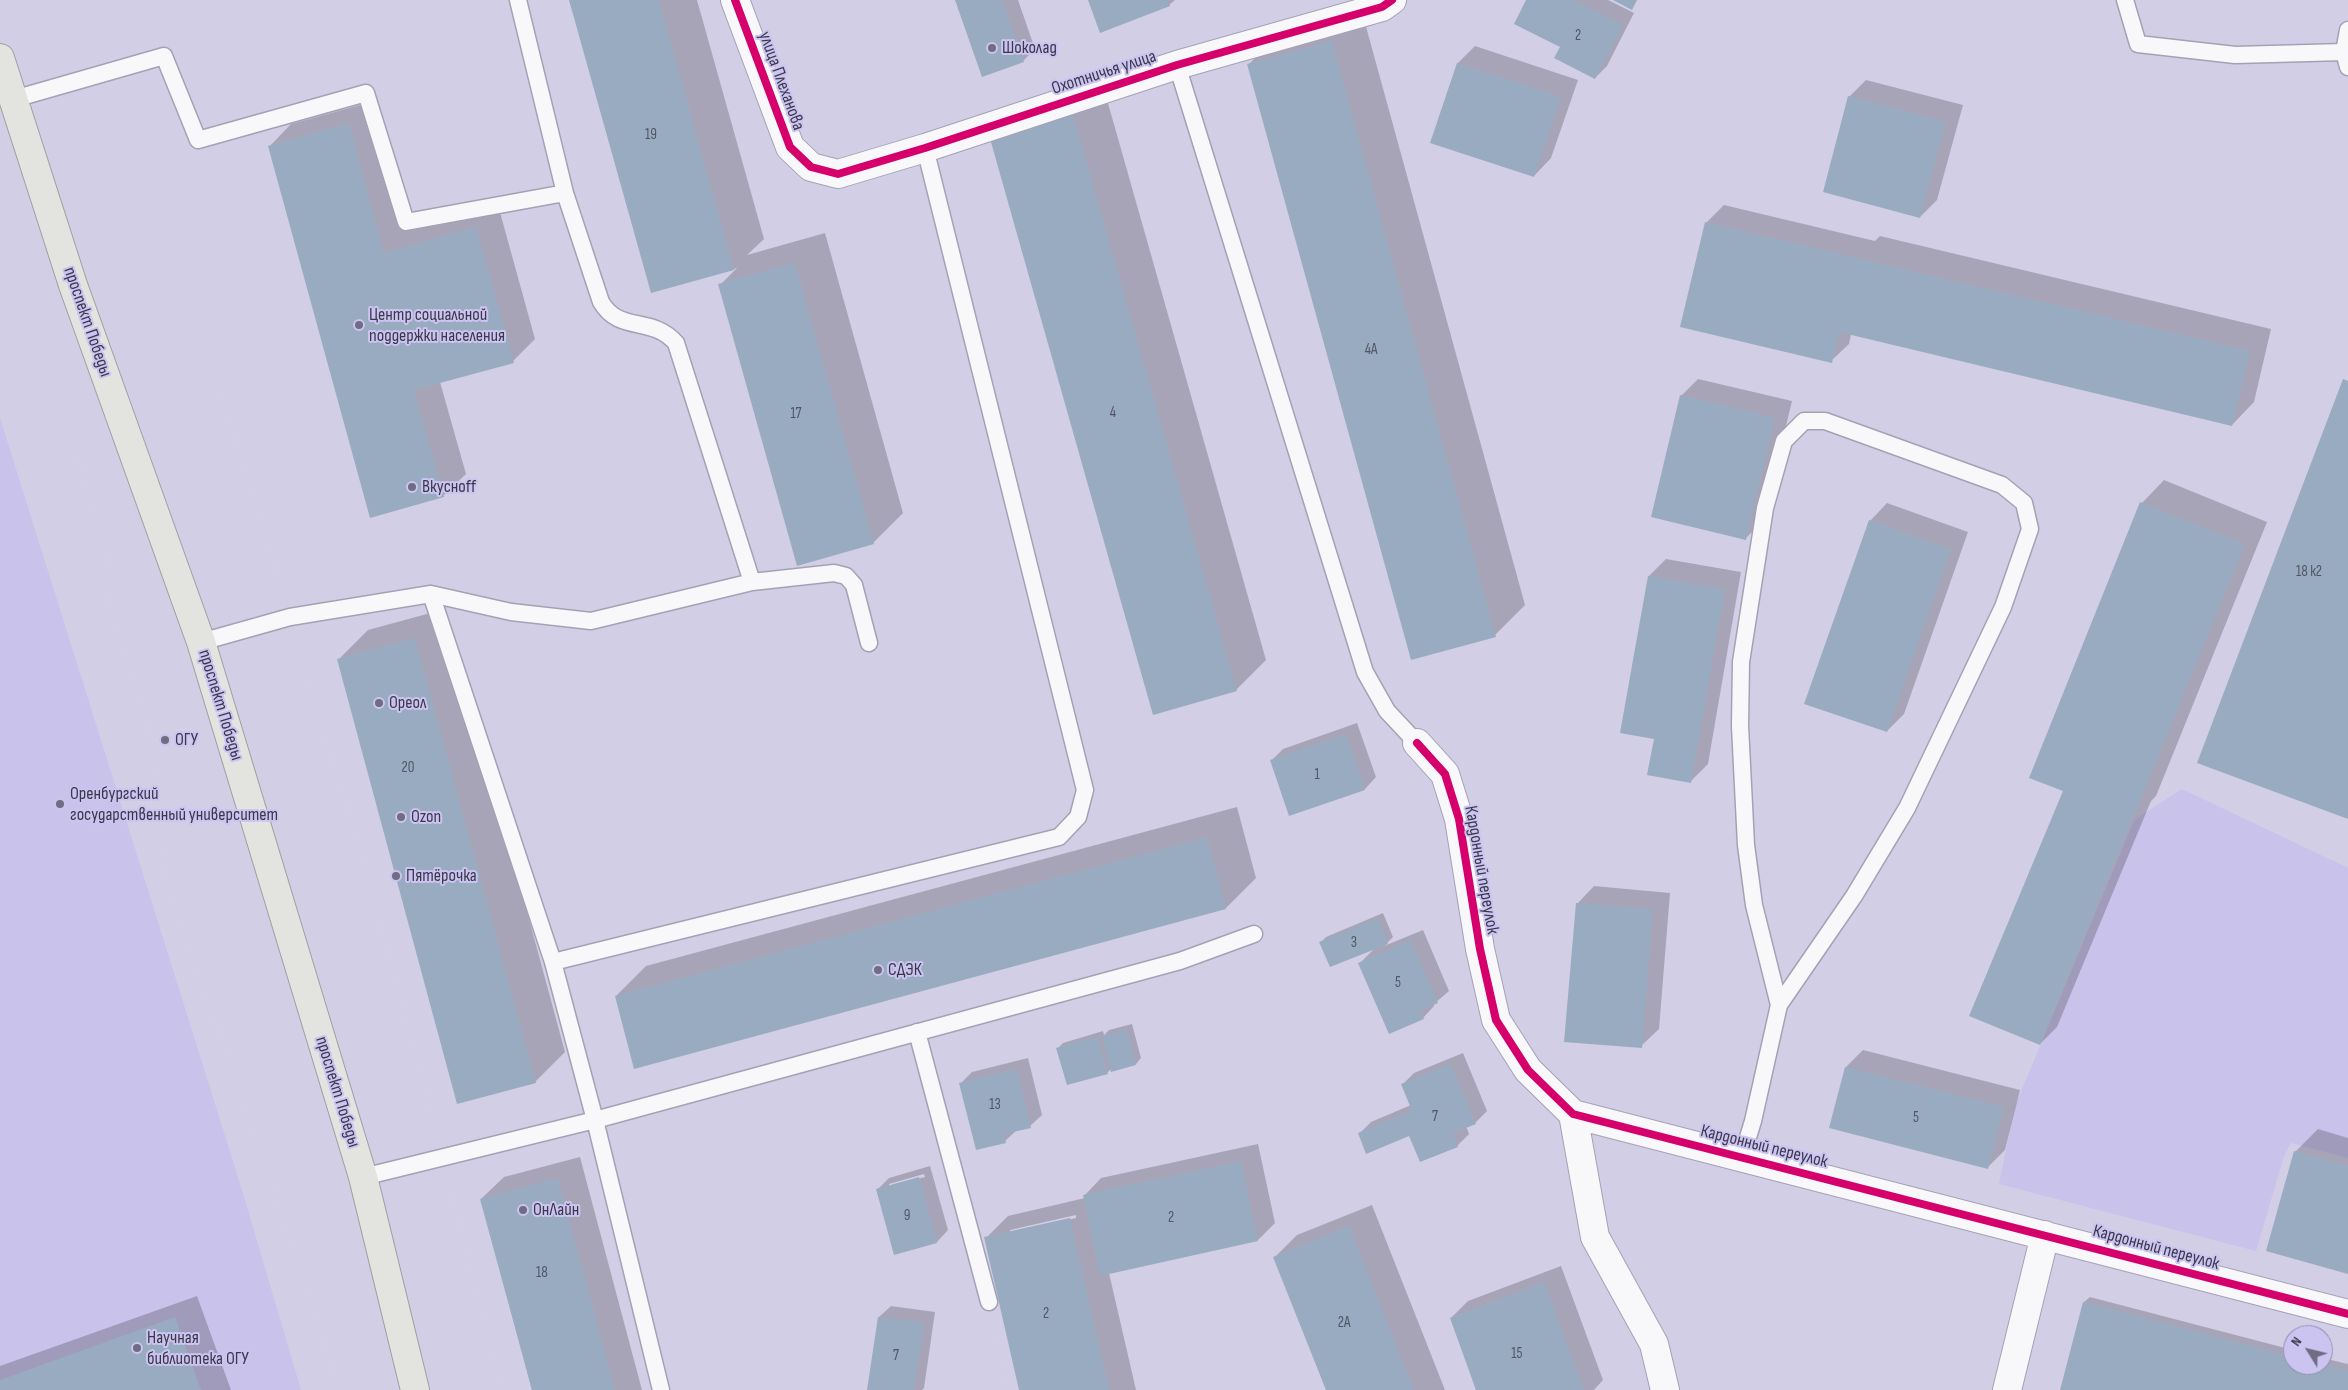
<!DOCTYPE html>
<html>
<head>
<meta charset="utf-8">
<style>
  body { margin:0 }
  #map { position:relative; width:2348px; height:1390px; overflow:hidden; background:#d2cee6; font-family:"Sofia Sans Condensed",sans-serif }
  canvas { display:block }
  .north { position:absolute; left:2283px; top:1325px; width:50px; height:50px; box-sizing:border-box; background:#cbc4f1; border:1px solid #918cae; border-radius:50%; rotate:306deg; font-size:14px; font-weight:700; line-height:20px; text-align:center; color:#3b384a }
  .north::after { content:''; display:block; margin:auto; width:18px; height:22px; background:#706c81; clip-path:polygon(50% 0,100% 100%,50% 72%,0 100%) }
</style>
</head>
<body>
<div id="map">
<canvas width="2348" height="1390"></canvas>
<div class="north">N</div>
</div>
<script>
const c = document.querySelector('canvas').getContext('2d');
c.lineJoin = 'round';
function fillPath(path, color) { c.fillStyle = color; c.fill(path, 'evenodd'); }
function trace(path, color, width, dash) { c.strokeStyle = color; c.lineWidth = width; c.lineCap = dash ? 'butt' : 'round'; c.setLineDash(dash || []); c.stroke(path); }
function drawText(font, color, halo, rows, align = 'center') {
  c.font = font + ' "Sofia Sans Condensed",sans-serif'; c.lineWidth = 4; c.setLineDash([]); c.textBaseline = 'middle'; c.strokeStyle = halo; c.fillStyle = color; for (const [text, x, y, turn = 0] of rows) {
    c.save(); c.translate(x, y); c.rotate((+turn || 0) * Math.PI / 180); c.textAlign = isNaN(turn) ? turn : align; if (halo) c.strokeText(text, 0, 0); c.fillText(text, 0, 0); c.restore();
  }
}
fillPath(new Path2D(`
  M0,418L242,1190L301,1390H0Z
  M2182,789L2348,868V1158L2291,1143L2284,1156L2256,1251L1999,1184L2015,1106L2134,820Z`), '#c9c2ea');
fillPath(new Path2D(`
  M570,0H697L764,239L747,255L825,233L903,513L873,543L720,285L737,268L652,292Z
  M956,0H1018L1035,49L1023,61Z
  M1089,0H1175L1169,5Z
  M1527,0H1608L1634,13L1607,66L1595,78L1562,46Z
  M1362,12L1525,605L1495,635L1248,65L1278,35Z
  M1475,46L1578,80L1551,158L1534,176L1432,142L1458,63Z
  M1866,80L1963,105L1937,200L1920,217L1849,97Z
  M1102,82L1266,660L1236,690L991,136Z
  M371,102L406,231L498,205L535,339L513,361L440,382L466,474L443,496L269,147L291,124Z
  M1724,205L1875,241L1880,236L2271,329L2254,402L2232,425L1851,334L1849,344L1831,361L1706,223Z
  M1698,379L1792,401L1763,521L1746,538L1681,396Z
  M2164,480L2267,522L2156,796L2151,801L2057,1027L2040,1044L2064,791L2031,777L2142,503Z
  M1887,503L1968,532L1904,714L1887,731L1870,521Z
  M1666,559L1741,572L1708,764L1690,782L1655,738L1649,576Z
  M445,609L565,1052L535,1082L338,660L368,630Z
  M1357,723L1376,777L1365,789L1271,761L1283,749Z
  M1237,807L1256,878L1226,908L616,996L646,966Z
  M1594,886L1670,893L1659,1029L1641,1046L1577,904Z
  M1383,913L1393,937L1384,946L1423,930L1449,991L1434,1004V1006L1423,1018L1360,963L1376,947L1321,942L1326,937Z
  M1132,1024L1141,1058L1136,1064L1112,1068L1108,1072L1067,1084L1057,1049L1063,1043L1103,1031L1104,1035L1109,1030Z
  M1863,1050L2020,1090L2005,1150L1988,1167L1846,1067Z
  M1463,1053L1487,1111L1475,1123L1466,1126L1469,1134L1457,1146L1410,1134H1359L1371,1122L1411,1105L1403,1084L1414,1073Z
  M1028,1058L1042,1115L1030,1126L1017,1130L1005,1141L960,1084L972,1072Z
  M2318,1129L2348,1138V1273L2295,1152Z
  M1258,1144L1275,1223L1258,1240L1109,1273L1136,1390H1020L986,1238L1008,1216L1085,1198L1084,1196L1101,1178ZM1076,1215V1218L1010,1233V1230Z
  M580,1157L642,1390H532L481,1199L504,1177Z
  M930,1166L948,1230L937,1242L895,1254L877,1190L889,1178ZM924,1174L925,1177L889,1187V1184Z
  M1372,1205L1445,1390H1328L1275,1257L1297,1235Z
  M1561,1266L1603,1380L1594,1390H1478L1451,1318L1468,1301Z
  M197,1296L231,1390H0V1366Z
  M2090,1297L2293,1350V1365H2323V1358L2348,1364V1390H2061L2084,1302Z
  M891,1306L935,1312L924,1388L922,1390H869L879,1317Z`), '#0003');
fillPath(new Path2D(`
  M569,0H659L734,270L651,293Z
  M955,0H1002L1024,62L982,77Z
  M1088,0H1168L1170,6L1100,33Z
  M1526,0H1574L1623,25L1595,79L1554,58L1560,47L1514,24Z
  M1613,0H1637L1632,10Z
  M1332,41L1496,637L1411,660L1247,64Z
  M1457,63L1561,97L1534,177L1430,143Z
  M1848,96L1946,122L1920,218L1823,192Z
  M1072,111L1237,691L1153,715L989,135Z
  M349,123L384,253L476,227L514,363L414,390L444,497L370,518L268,146Z
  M1705,222L2250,351L2232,426L1839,332L1832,363L1680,327Z
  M795,263L874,544L797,566L718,284Z
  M2343,379L2348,381V819L2197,763Z
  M1680,395L1775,418L1746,540L1651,517Z
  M2140,502L2245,544L2040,1045L1969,1016L2063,791L2029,778Z
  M1869,520L1951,549L1887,732L1804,704Z
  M1648,576L1725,589L1691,783L1647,775L1654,739L1620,733Z
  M415,638L536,1083L457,1104L337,659Z
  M1346,734L1365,790L1289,816L1270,760Z
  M1207,837L1226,909L634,1069L615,996Z
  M1576,903L1653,909L1642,1048L1564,1042Z
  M1378,918L1388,944L1330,967L1319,942Z
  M1411,940L1438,1003L1420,1011L1424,1019L1389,1034L1358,963Z
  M1127,1029L1136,1065L1111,1072L1102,1036Z
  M1097,1036L1108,1074L1067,1085L1056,1048Z
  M1451,1064L1476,1124L1453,1133L1458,1147L1420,1162L1409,1136L1366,1154L1358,1133L1412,1111L1401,1084Z
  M1845,1067L2004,1107L1988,1169L1829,1128Z
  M1017,1069L1031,1128L1004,1134L1006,1143L976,1150L959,1083Z
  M2294,1151L2348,1166V1274L2266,1251Z
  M1241,1161L1258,1241L1100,1276L1083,1195Z
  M919,1177L937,1243L894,1255L876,1189Z
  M558,1178L615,1390H532L480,1199Z
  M1070,1218L1109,1390H1019L984,1237Z
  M1349,1226L1414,1390H1326L1273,1257Z
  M1544,1282L1584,1390H1476L1450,1318Z
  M2083,1302L2293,1357V1365L2323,1364L2348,1371V1390H2060Z
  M175,1317L201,1390H0V1380Z
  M878,1317L924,1323L914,1390H867Z`), '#99abc0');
const lane = new Path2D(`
  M2125,0L2138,44L2235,55L2344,52
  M2348,30L2344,52L2348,67
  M1177,65L1365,672L1387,711L1417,743
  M14,99L164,56L198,140L366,93L406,222L565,193
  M752,582L834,573L846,576L854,585L869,643
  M431,594L553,962L595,1120L661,1390
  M201,642L290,617L431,594L511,612L591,621L752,582L676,343C651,315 620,334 601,302L565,193L518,0
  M553,962L1059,837L1078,817L1085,790L925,148
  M917,1032L989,1302
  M1742,1157L1753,1121L1779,1005L1754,905L1746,845L1740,726L1741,662L1765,508L1784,441L1804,421H1825L2002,485L2024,503L2030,529L2003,607L1907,808L1854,896L1779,1005
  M363,1177L595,1120L1180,961L1254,934`);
const street = new Path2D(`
  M735,0L790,147L811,167L838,174L925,148L1177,65L1382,7L1392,0
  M1417,743L1445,774L1459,819L1480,949L1496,1020L1528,1070L1573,1114L2348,1314
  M1573,1114L1595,1237L1654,1344L1665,1390
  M2007,1390L2045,1235`);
const primary = new Path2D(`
  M0,58L73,285L201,642L363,1177L415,1390`);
trace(lane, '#a5a1b4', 19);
trace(street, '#a5a1b4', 30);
trace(primary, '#a09fa0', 30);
trace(new Path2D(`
  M219,389L282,589
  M69,438L90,495L108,555L107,600L150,732L165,884L261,1152L339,1390
  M299,647L367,878L435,1127
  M450,1187L500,1390
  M995,1332L1007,1390`), '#d4d2da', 3, [1, 4]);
trace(lane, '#f8f8fb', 16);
trace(street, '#f8f8fb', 28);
trace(primary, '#e3e3e0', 28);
trace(new Path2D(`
  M735,0L790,147L811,167L838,174L925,148L1177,65L1382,7L1392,0
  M1417,743L1445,774L1459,819L1480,949L1496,1020L1528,1070L1573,1114L2348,1314`), '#d6006c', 8);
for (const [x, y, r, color] of [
  [992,48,5,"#706c81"],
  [359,325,5,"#706c81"],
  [412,487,5,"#706c81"],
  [379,703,5,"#706c81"],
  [165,740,5,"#706c81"],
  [60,804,5,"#706c81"],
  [401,817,5,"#706c81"],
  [396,876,5,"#706c81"],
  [878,970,5,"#706c81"],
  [523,1210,5,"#706c81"],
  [137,1348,5,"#706c81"]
]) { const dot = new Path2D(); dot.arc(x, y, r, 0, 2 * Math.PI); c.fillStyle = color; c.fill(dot); trace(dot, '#cbc4f1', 2); }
drawText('15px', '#525568', null, [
  ["2",1578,36],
  ["19",651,135],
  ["4А",1371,350],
  ["4",1113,413],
  ["17",796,414],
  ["18 к2",2309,572],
  ["20",408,768],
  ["1",1317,775],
  ["3",1354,943],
  ["5",1398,983],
  ["13",995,1105],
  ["7",1435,1117],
  ["5",1916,1118],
  ["9",907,1216],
  ["2",1171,1218],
  ["18",542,1273],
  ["2",1046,1314],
  ["2А",1344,1323],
  ["15",1517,1354],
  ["7",896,1356]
]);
drawText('18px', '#3b384a', '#cbc4f1', [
  ["Шоколад",1002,48],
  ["Центр социальной",369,315],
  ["поддержки населения",369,336],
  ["Вкусноff",422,487],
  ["Ореол",389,703],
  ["ОГУ",175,740],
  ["Оренбургский",70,794],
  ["государственный университет",70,815],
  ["Ozon",411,817],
  ["Пятёрочка",406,876],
  ["СДЭК",888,970],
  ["ОнЛайн",533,1210],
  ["Научная",147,1338],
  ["библиотека ОГУ",147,1359]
], 'left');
drawText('18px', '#3b384a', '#cbc4f1', [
  ["Охотничья улица",1104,73,-18],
  ["улица Плеханова",781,81,70],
  ["проспект Победы",87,322,71],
  ["проспект Победы",220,705,73],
  ["Кардонный переулок",1481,870,80],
  ["проспект Победы",337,1092,73],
  ["Кардонный переулок",1764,1147,14],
  ["Кардонный переулок",2156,1248,15]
]);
</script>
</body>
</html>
